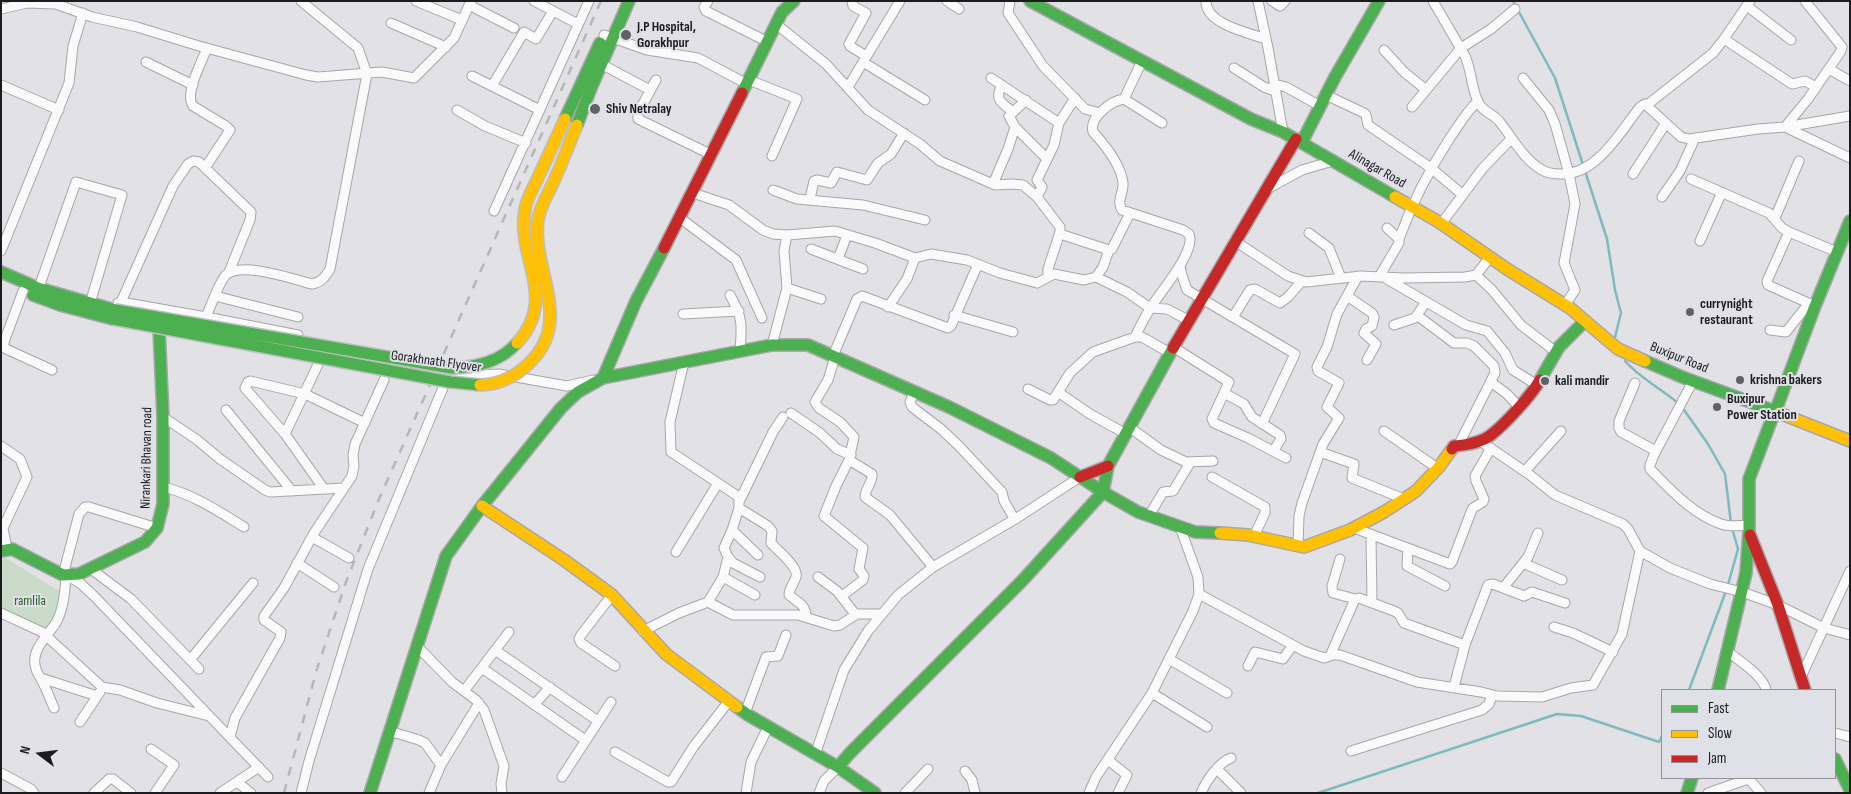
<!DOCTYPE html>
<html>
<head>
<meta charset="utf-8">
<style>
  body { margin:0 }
  #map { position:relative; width:1851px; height:794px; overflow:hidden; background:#e1e1e6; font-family:"Sofia Sans Condensed",sans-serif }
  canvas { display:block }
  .frame { position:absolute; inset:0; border:2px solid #1c1c1f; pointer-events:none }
  .legend { position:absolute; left:1661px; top:689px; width:175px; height:90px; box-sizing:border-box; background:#dfe0e8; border:1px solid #919298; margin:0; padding:6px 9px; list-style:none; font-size:15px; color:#1c1c1f }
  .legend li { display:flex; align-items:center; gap:10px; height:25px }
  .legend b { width:25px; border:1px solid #919298 }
  .north { position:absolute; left:15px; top:729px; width:50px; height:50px; -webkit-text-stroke:4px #dfe0e8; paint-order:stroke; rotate:285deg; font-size:14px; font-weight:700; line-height:20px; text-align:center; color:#1c1c1f }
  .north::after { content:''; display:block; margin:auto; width:18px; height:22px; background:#1c1c1f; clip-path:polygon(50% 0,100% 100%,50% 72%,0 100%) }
</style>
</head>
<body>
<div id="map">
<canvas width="1851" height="794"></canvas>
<div class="frame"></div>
<ul class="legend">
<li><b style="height:6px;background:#4caf50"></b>Fast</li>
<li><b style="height:6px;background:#ffc107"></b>Slow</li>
<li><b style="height:6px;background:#c62828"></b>Jam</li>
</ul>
<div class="north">N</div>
</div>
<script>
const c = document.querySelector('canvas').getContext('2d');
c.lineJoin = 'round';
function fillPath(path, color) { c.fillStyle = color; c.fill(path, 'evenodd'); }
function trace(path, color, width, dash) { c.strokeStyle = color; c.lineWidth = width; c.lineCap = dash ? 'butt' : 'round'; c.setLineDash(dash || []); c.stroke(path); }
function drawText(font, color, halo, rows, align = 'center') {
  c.font = font + ' "Sofia Sans Condensed",sans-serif'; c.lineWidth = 4; c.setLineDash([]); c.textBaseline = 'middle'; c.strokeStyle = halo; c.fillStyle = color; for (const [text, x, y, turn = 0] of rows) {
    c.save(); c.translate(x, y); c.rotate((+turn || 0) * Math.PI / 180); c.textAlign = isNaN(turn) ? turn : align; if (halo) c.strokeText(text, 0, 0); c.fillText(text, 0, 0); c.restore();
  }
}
fillPath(new Path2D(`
  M4,557L64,594L46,636L1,614V563Z`), '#cbdbca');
trace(new Path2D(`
  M1513,1L1555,78L1607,239L1615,290L1621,313L1614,341
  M1625,361C1640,378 1660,388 1678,403
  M1682,407L1708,444L1725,474L1731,523
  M1728,585L1738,549L1732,528
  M1689,690L1726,591
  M1318,793L1557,714L1581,716L1659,742L1662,736`), '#7ebabe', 2.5);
const street = new Path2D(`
  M416,1L462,20
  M534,1L578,24
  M708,1L704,7L706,11L768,42
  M852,1L853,6L866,13L849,44L850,46L866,56
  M947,1L959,9
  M1010,1L1008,13L1043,66L1085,109L1100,113
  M1206,1C1205,24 1249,33 1266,39
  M1258,1L1268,48L1283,132
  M1272,1L1280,6L1285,1
  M1433,1L1465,56C1472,71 1471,89 1479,104C1484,112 1493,114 1499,121C1512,137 1523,159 1542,170C1547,173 1554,174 1561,174C1597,175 1620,132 1640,107L1645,104L1681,137L1689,139L1758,129L1785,127L1850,158
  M1750,1L1724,39L1792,84L1805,81L1816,87
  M469,5L514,28
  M1747,6L1791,40
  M1,9L27,3L56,4L92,17L137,27L199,46L306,75L318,77L382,72L414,78L454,38L471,1
  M391,23L446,47
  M776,24L826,64L868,110L920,144L940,161L995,185L1012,184L1023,185L1037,197L1060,227V232L1048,269V276
  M604,35L647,50L698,58L747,84
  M1384,50L1404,72L1425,89
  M146,62L193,85
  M863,62L925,100
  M601,64L650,90
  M1234,68L1264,87L1275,91
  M1829,69L1850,81
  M472,76L540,110
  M991,78L1059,123
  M1523,78L1549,110L1555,124L1569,174L1575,204L1564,263L1575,290L1565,305
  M656,80L638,113V119L712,155
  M749,80L797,99L772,156
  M1274,84L1286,87L1320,106
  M1,85L59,110
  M1002,85C994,100 1001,102 1013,112
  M492,86L524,32L536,39L553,11
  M848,87L900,1
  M1326,95L1364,113L1366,115L1368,125L1431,168L1463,195
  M1124,99L1162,123
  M1647,105L1713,53L1724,39
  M1412,107L1461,48L1491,29L1515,9
  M457,110L485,126L526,143
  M1015,127L1047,159
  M1785,127L1808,99L1841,51L1842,47L1805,1
  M1785,127L1850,116
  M205,168L230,130L226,126L193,106C184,93 202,62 207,48
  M1633,174L1666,123
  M1691,179L1769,213L1782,228L1789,232L1837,252
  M993,184L1008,149L1015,127L1009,116L1026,100
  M1267,189L1302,170L1333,161
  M773,190L797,199L863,205L925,220
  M693,193L729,205L763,230L773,234L787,235L835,231L875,243L915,258L931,254L967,260L1000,273L1037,283L1054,274L1084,280L1096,277L1127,292L1150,308L1167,309L1188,320
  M1037,197L1042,187L1037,180L1054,145L1059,123L1075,98
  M1662,197L1680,171L1695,138
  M810,199L814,181L817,180L831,183L837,172L867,180L878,163L891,154L904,133
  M494,211L589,1
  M680,218L736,260L762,318
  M1775,218L1799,161
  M1441,224L1483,168L1511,139
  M1789,232L1767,281L1768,285L1815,306
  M1309,233L1329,248L1341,278
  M1060,234L1109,250L1112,249L1130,213
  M1399,239C1412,203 1429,170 1450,138C1459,125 1466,112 1478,101
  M1235,241L1288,276L1306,282L1361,276L1403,278L1465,277L1476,275L1490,257
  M1700,241L1722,192
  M811,249L863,269
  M1,251L69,83L73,46L83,13
  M838,259L847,235
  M1180,265C1180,272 1185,283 1187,290L1295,354L1262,424
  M1476,275L1492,290L1521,325L1556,352
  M1096,277L1103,267L1109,250
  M1379,277L1399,243V239L1387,228
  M1387,279L1466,325L1487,331L1505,353L1513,370L1537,385
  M787,288L821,299
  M23,291L4,342V348L52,370
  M37,293L76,182L122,195L89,307
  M730,295C743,318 742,325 740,351
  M215,296L298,317
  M1347,296L1372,313L1374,317L1372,326L1366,329L1364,333L1376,344L1367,360
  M121,302L206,317C210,308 220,280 226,275C240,261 293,279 312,284C322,282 325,277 330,269L367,74L358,48L301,1
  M118,303L121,302L173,186L188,164L193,161L199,162L251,212L250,220L229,272
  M888,307L907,279L915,258
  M683,314L739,311
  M954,315L1013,332
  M1418,316L1454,343H1467L1474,346L1494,366L1495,373L1458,446
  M206,317L298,335
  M1233,317L1250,290L1255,289L1280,303L1288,297L1302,281
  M1394,325L1415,318L1426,302
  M1770,330L1786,332L1809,303
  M1135,337C1140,327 1144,318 1150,309C1159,293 1197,251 1189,234L1183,230L1122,210C1116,200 1124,194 1123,183C1121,165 1105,145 1093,132C1089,117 1111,101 1124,99L1142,61
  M772,345L787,288L784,251L787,235
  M1173,347L1229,382L1212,419L1214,423L1248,438L1286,458
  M322,356L285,434L324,489
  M833,356L857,299L862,296L948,328L951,326L978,264
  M835,357L828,380L815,402L819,408L840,422L854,437L849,460L836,486L824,516L863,548L859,569L864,576L863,580L842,596
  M1693,381L1654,455L1650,465V469C1671,490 1692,514 1721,524C1730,527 1740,526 1749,525
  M1491,382L1507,394L1519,407
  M1635,383L1619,421V428L1621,432L1656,451
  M1028,389L1050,400H1053L1070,373L1093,352L1135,337H1142L1170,353
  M914,392L910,402L912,407L941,429L959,446L1002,492L1004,501L1014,518
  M1058,392L1090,414L1126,434
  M1224,393L1244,404L1252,417L1280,435L1281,439L1273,451
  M226,410L292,491
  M791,413L820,433L837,449L851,455
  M163,417L196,439L220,459L265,490L270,492L344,488
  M1129,427L1161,450L1186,462L1213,461
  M1384,431L1437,468
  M285,434L245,388L248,382L250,381L305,394L365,423
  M1,446L20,459L27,477L3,528L7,549
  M1320,452L1354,464L1352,478L1404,499
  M849,460L872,474C873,482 865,489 865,497L890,515L933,567
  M1525,471L1561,431
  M1212,477L1265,507V513L1254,536
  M718,483L739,497V508L732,530L758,555
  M163,487C193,494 218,511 244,527
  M740,500L773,432L783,417
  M739,508L768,526L772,531L771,543C777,550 799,567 796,577C794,584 789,588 789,595C798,603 806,604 806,617
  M1149,516L1163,492L1173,491L1190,463
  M1354,528L1450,564L1452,562L1471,512L1473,508L1483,502L1484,499L1476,481L1475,476L1491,448
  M1371,535L1372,603
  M312,537L349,558
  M1298,546L1299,516L1302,503L1323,444L1339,418L1327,407L1339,383L1318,371L1317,367L1327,347L1337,314L1358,276
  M1408,549L1407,566L1445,586
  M1640,551L1670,568L1710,584L1742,592L1778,605L1824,628L1850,635
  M676,552L718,483L671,452L670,422L684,362
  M728,557L724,548L732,530
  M1340,559L1332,586L1333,593L1355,599
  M297,563L334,587
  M1523,563L1562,580
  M91,569L131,599L199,669
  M63,575L79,514L85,507H89L157,528
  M723,577L755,595
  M818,577L837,591L855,614
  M1503,588L1528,557L1538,533
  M1199,594L1304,651L1324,658L1333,655H1340L1417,682L1481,692L1497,696L1542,697L1571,688L1593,685L1622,634L1640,551L1628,529L1623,524L1555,495L1530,475L1480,441
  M612,595L581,635L579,639L581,643L615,666
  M708,602L723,577L728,557L733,563L760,577
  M1,613L42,632L102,687L120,690L157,703L209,716
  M1554,627L1573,633L1613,652
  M643,631L679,613L708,602L733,615H798L834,626L840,625L857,614H880
  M417,646L452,682L476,700L484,710L504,766L501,784L502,793
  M495,650L598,721
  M1727,651C1738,660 1764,676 1766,690
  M1330,656L1355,599L1359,598L1394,611L1398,613L1404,623L1465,645
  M1169,659L1227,693
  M190,660L253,583
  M1248,666L1255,652L1283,659L1293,645
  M482,668L585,740
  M1801,677L1850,571
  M41,678L97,696
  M1454,687L1465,645L1488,585L1493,584L1524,596L1532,592L1565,603
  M464,691L509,632
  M1152,693L1207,727
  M534,705L550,687
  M54,708C50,698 46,688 41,679C38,674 36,672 35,665C32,648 49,635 57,621C64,607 65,590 66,575L80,583L94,596L268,777
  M745,713L766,657L778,656L786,635
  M80,722L100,692
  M389,731L419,740L425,743L441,765
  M1835,733L1850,737
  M230,737L235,718L280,638L281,632L264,620V616L284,588L314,533L352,476L354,466L353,455L355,444L384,380
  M151,749L174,765L155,793
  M1351,751L1482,710L1489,704L1492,695
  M615,752L668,782H671L694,746L729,701
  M815,755L844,670L868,631L898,595L933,567L1017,518L1080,477
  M1108,760L1127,775L1118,793
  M1217,769L1241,793
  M965,771L972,780L975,793
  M1,773L31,789L34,793
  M562,777L611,702
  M1749,779L1761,793
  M237,782L251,793
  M94,793L109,779H113L131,793
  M220,793L259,767
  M301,793L309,761L368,569L447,378L450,376L499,374L567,386L593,380
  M429,793L441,765L479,703
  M746,793L751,762L768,727
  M819,793L824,781L838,767
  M905,793L928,769
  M1089,793L1096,777L1152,693L1193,611L1199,594L1198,577L1180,527
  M1201,793C1206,781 1219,762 1231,758
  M1708,793L1751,778`);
const fast = new Path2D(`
  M1030,1L1251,119L1283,132L1395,197
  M742,93L782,12L794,1
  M565,119L600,43
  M577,125L591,88L629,1
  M1302,142L1335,77L1379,1
  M1,272L38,288L115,310
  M33,295L60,305L113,319
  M1645,361L1682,377L1769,409
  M603,378L772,345H808L949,407L1051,458L1103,492L1138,512L1195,532L1220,533
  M1540,380L1559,347L1585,321
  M1777,407L1815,306L1850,221
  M1,551L12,549L63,575L79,574L145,542L157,528L163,504V417L159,328L150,325
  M1718,690L1746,573L1749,531V479L1773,416
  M737,707L748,715L838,767L875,793
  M1835,759L1850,790
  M838,767L850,753L1022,581L1103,492L1108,466L1173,348
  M370,793L446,556L482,506L561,408L578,392L603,378L636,301L664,248
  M1687,793L1692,778`);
const slow = new Path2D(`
  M1395,197L1439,222L1507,269L1570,308L1618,349L1645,361
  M1779,413L1850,441
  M482,506L564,560L612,595L666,654L737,707
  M1220,533L1248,535L1304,547L1350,530L1384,512L1404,499L1416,491L1439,467L1452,449`);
const jam = new Path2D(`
  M664,248L742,93
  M1173,348L1296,139
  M1452,449L1454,446C1466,445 1481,443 1491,435C1505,424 1531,396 1540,380
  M1080,477L1108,466
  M1750,535L1778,605L1805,690`);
trace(street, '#a7a7aa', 11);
trace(fast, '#a7a7aa', 14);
trace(slow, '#a7a7aa', 14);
trace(jam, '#a7a7aa', 14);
trace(street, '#fafafb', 9);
trace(fast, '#4caf50', 11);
trace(slow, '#ffc107', 11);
trace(jam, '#c62828', 11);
trace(new Path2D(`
  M284,793L316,672L346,582L379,499L601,1`), '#b6b6b8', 2.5, [9, 9]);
const fastBridge = new Path2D(`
  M115,310L452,368C477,367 500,362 517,343
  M113,319L450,382L480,385`);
const slowBridge = new Path2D(`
  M517,343C559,297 516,258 525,210C526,200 532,191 536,182C546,161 555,140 565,119
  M480,385C497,385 512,378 525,367C577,323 531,271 538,220C540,206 548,194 554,181C562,163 569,144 577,125`);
trace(fastBridge, '#bfbfc1', 14, []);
trace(slowBridge, '#bfbfc1', 14, []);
trace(fastBridge, '#4caf50', 11);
trace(slowBridge, '#ffc107', 11);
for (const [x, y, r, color] of [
  [626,35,6,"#616165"],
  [595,109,6,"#616165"],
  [1690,312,5,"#616165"],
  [1740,380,5,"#616165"],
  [1545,381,5,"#616165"],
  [1717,407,5,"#616165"]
]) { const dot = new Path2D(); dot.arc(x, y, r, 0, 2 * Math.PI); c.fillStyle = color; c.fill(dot); trace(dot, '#dfe0e8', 2); }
drawText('bold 14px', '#1c1c1f', '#dfe0e8', [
  ["J.P Hospital,",637,27],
  ["Gorakhpur",637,43],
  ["Shiv Netralay",606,109],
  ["currynight",1700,304],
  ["restaurant",1700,320],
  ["krishna bakers",1750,380],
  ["kali mandir",1555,381],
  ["Buxipur",1727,399],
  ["Power Station",1727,415]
], 'left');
drawText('14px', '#1c1c1f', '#dfe0e8', [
  ["Alinagar Road",1377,169,30],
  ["Buxipur Road",1679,358,22],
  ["Gorakhnath Flyover",436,362,8],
  ["Nirankari Bhavan road",147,458,-89]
]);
drawText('14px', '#275f1f', '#dfe0e8', [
  ["ramlila",30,601]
]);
</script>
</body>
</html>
